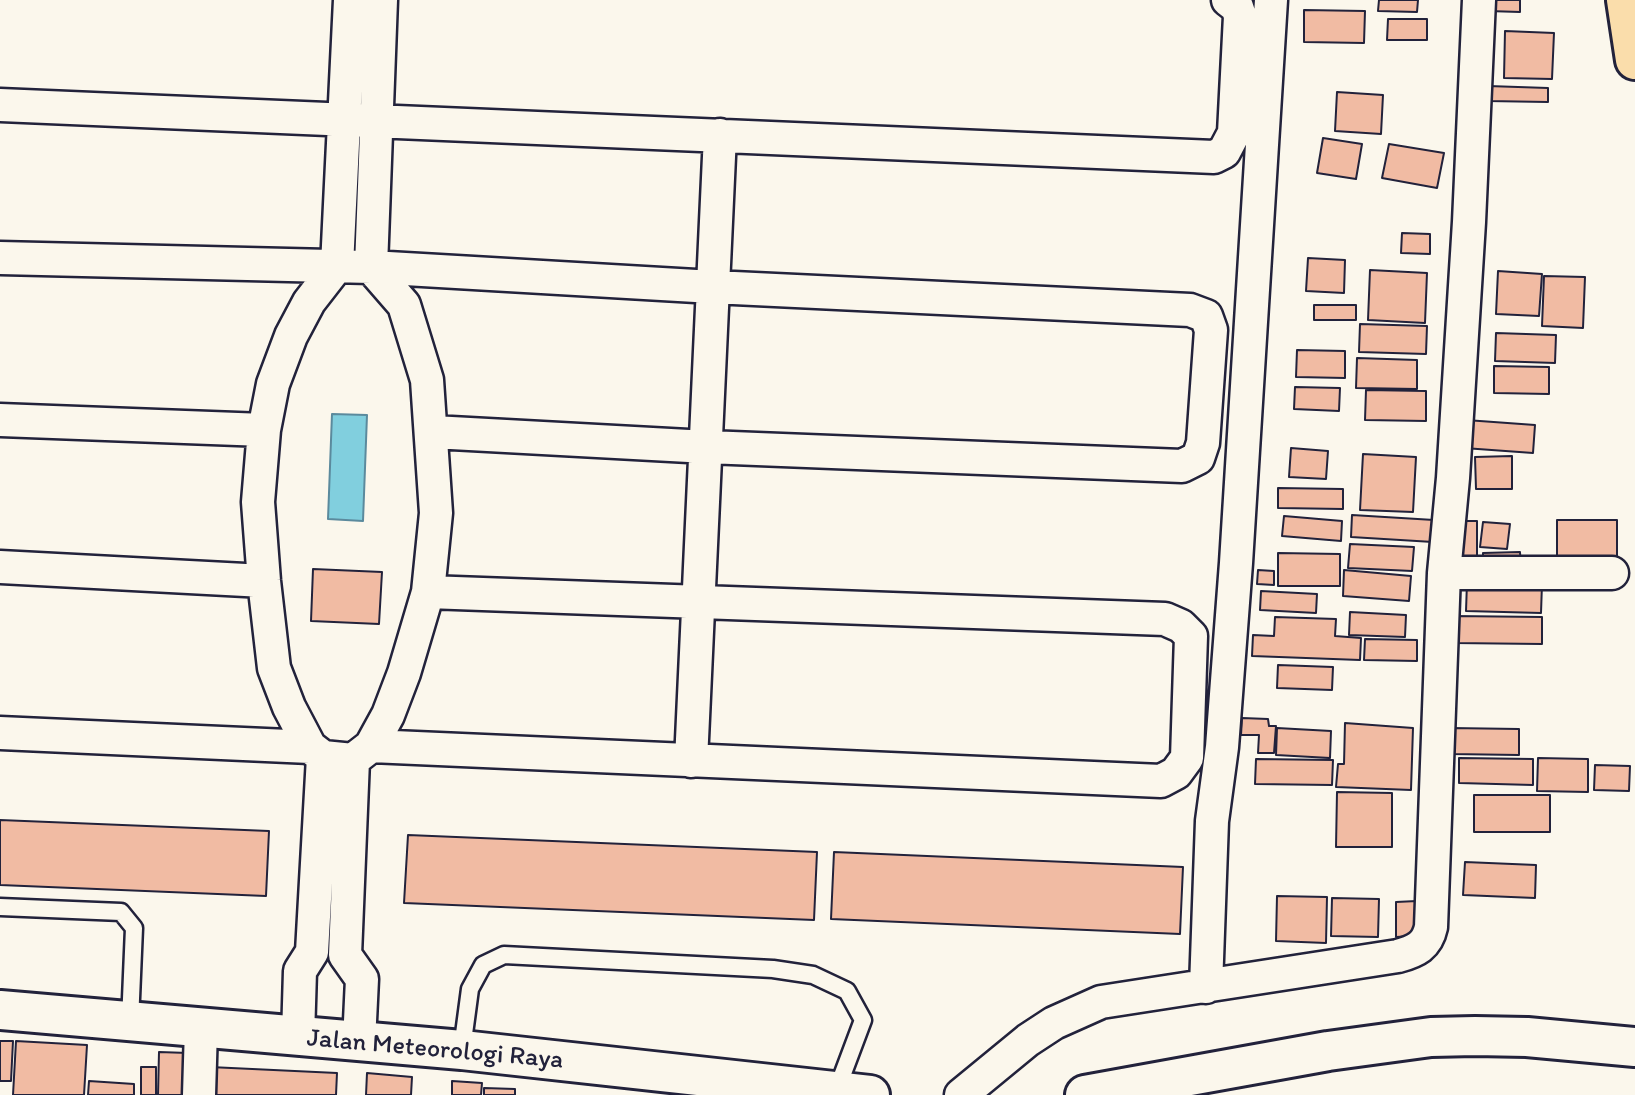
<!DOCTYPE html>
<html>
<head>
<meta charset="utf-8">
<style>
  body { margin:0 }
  canvas { display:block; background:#fbf7ec }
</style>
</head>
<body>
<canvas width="1635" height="1095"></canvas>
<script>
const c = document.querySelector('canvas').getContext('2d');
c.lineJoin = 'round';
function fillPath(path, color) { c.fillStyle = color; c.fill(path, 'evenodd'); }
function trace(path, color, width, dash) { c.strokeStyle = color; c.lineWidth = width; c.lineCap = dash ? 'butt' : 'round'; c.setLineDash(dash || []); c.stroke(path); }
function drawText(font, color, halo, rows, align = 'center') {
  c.font = font + ' Itim,sans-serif'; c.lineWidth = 6; c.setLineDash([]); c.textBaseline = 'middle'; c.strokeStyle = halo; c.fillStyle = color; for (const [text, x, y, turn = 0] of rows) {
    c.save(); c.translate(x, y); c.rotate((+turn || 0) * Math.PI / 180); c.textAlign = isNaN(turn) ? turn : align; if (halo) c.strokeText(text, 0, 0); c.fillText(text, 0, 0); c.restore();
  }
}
const water = new Path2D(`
  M332,414L367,415L363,521L328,519Z`);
fillPath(water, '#81cfde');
trace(water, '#5b8a9d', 2);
const building = new Path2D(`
  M1379,0H1418L1417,12L1378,11Z
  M1488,0H1520V12L1488,11Z
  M1304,10L1365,11L1364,43L1304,42Z
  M1388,19H1427V40H1387Z
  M1505,31L1554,33L1552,79L1504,78Z
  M1488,86L1548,88V102L1487,101Z
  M1337,92L1383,95L1381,134L1335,131Z
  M1323,138L1362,144L1356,179L1317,173Z
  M1389,144L1444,153L1437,188L1382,178Z
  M1402,233L1430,234V254L1401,253Z
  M1308,258L1345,260L1344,293L1306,291Z
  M1370,270L1427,273L1425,323L1368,320Z
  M1498,271L1542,274L1539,316L1496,314Z
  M1544,276L1585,277L1583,328L1542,326Z
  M1314,305H1356V320H1314Z
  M1360,324L1427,326L1426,354L1359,352Z
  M1496,333L1556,335L1555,363L1495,361Z
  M1297,350L1345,351V378L1296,377Z
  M1357,358L1417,360V389L1356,388Z
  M1494,366L1549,367V394L1494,393Z
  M1295,387L1340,388L1339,411L1294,409Z
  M1366,390L1426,391V421L1365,420Z
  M1466,420L1535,425L1533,453L1464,448Z
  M1291,448L1328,451L1326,479L1289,477Z
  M1363,454L1416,457L1413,512L1360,510Z
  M1512,456V489H1476L1475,457Z
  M1278,488L1343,489V509L1278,508Z
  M1352,515L1434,520L1433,542L1351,537Z
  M1284,516L1342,521L1341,541L1282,536Z
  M1557,520H1617V558H1557Z
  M1462,521H1477V563H1463Z
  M1483,522L1510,524L1507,549L1480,547Z
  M1350,544L1414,547L1412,571L1348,568Z
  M1520,552L1521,568L1483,569V553Z
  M1278,553L1340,554V586H1278Z
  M313,569L382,572L379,624L311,621Z
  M1258,570L1274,571V585L1257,584Z
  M1344,570L1411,576L1409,601L1343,596Z
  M1467,582L1542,584L1541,613L1466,611Z
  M1261,591L1317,594L1316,613L1260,610Z
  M1350,612L1406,615L1405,637L1349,635Z
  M1453,616L1542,617V644L1453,643Z
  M1275,617L1336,619L1335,636L1361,638L1360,660L1252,656L1253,635L1274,636Z
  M1365,639L1417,640V661L1364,660Z
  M1278,665L1333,667L1332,690L1277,688Z
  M1242,718L1268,719L1269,726H1276L1274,753H1258L1259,735H1241Z
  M1345,723L1413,728L1411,790L1336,787L1338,764H1344Z
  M1277,728L1331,731L1330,758L1276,755Z
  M1450,728L1519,729V755L1450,754Z
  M1459,758L1533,759V785L1459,783Z
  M1538,758L1588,759V792L1537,791Z
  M1256,759L1333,760L1332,785L1255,784Z
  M1595,765L1630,766L1629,791L1594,790Z
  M1337,792L1392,793V847H1336Z
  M1474,795H1550V832H1474Z
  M0,820L269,831L266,896L0,885Z
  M408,835L817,852L814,920L404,903Z
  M834,852L1183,867L1180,934L831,919Z
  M1465,862L1536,865L1535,898L1463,895Z
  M1277,896L1327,897L1326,943L1276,941Z
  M1332,898L1379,899L1378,937L1331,936Z
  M1417,901V936L1396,937V902Z
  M0,1041H13L11,1081H0Z
  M16,1041L87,1045L84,1095H13Z
  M159,1052L188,1053L186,1095H158Z
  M141,1067H156V1095H141Z
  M210,1067L337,1073L336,1095H208Z
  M367,1073L412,1077L411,1095H366Z
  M89,1081L134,1084V1095H88Z
  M452,1081L482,1083L481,1095H452Z
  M484,1088L515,1089V1095H484Z`);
fillPath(building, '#f1bba3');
trace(building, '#22223b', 2);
const service = new Path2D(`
  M0,907L121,912L134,928L130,1022
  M462,1049L470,989L483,965L504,955L773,969L813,975L847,991L863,1020L836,1092`);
const minor = new Path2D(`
  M350,0L337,266L309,302L291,336L273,384L264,430L258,502L264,581L274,668L289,707L310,747L323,757L353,760L371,746L388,715L404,673L428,592L436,513L427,380L404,305L371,267L381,0
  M0,105L1214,157L1224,152L1234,133L1240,16L1237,7L1228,0
  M0,258L371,267L713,287L1190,310L1206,316L1211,330L1203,443L1198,458L1182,466L707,447L433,432
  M0,420L264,430
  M0,567L264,581
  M1444,573H1612
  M0,733L310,747
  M371,746L1161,781L1176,773L1187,758L1191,636L1181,626L1165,619L428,592
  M353,760L345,955L362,979L359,1042
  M691,761L720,135
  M1206,987L1212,821L1222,747L1236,563L1271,0
  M298,1037L300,971L312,952L323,757
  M199,1095L201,1028
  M961,1095L1028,1040L1054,1023L1101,1002L1398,956C1416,951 1427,946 1431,927L1444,573L1453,478L1469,222L1479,0`);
const secondary = new Path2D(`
  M0,1010L462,1050L870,1095
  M1085,1095L1328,1051L1431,1037L1475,1036L1527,1037L1635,1047`);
const motorway = new Path2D(`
  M1626,0L1635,60`);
trace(service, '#22223b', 21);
trace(minor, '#22223b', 37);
trace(secondary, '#22223b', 44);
trace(motorway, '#22223b', 44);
trace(service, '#fbf7ec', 16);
trace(minor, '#fbf7ec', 32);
trace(secondary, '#fbf7ec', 38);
trace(motorway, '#faddab', 38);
drawText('26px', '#22223b', '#fbf7ec', [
  ["Jalan Meteorologi Raya",435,1050,5]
]);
</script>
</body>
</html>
